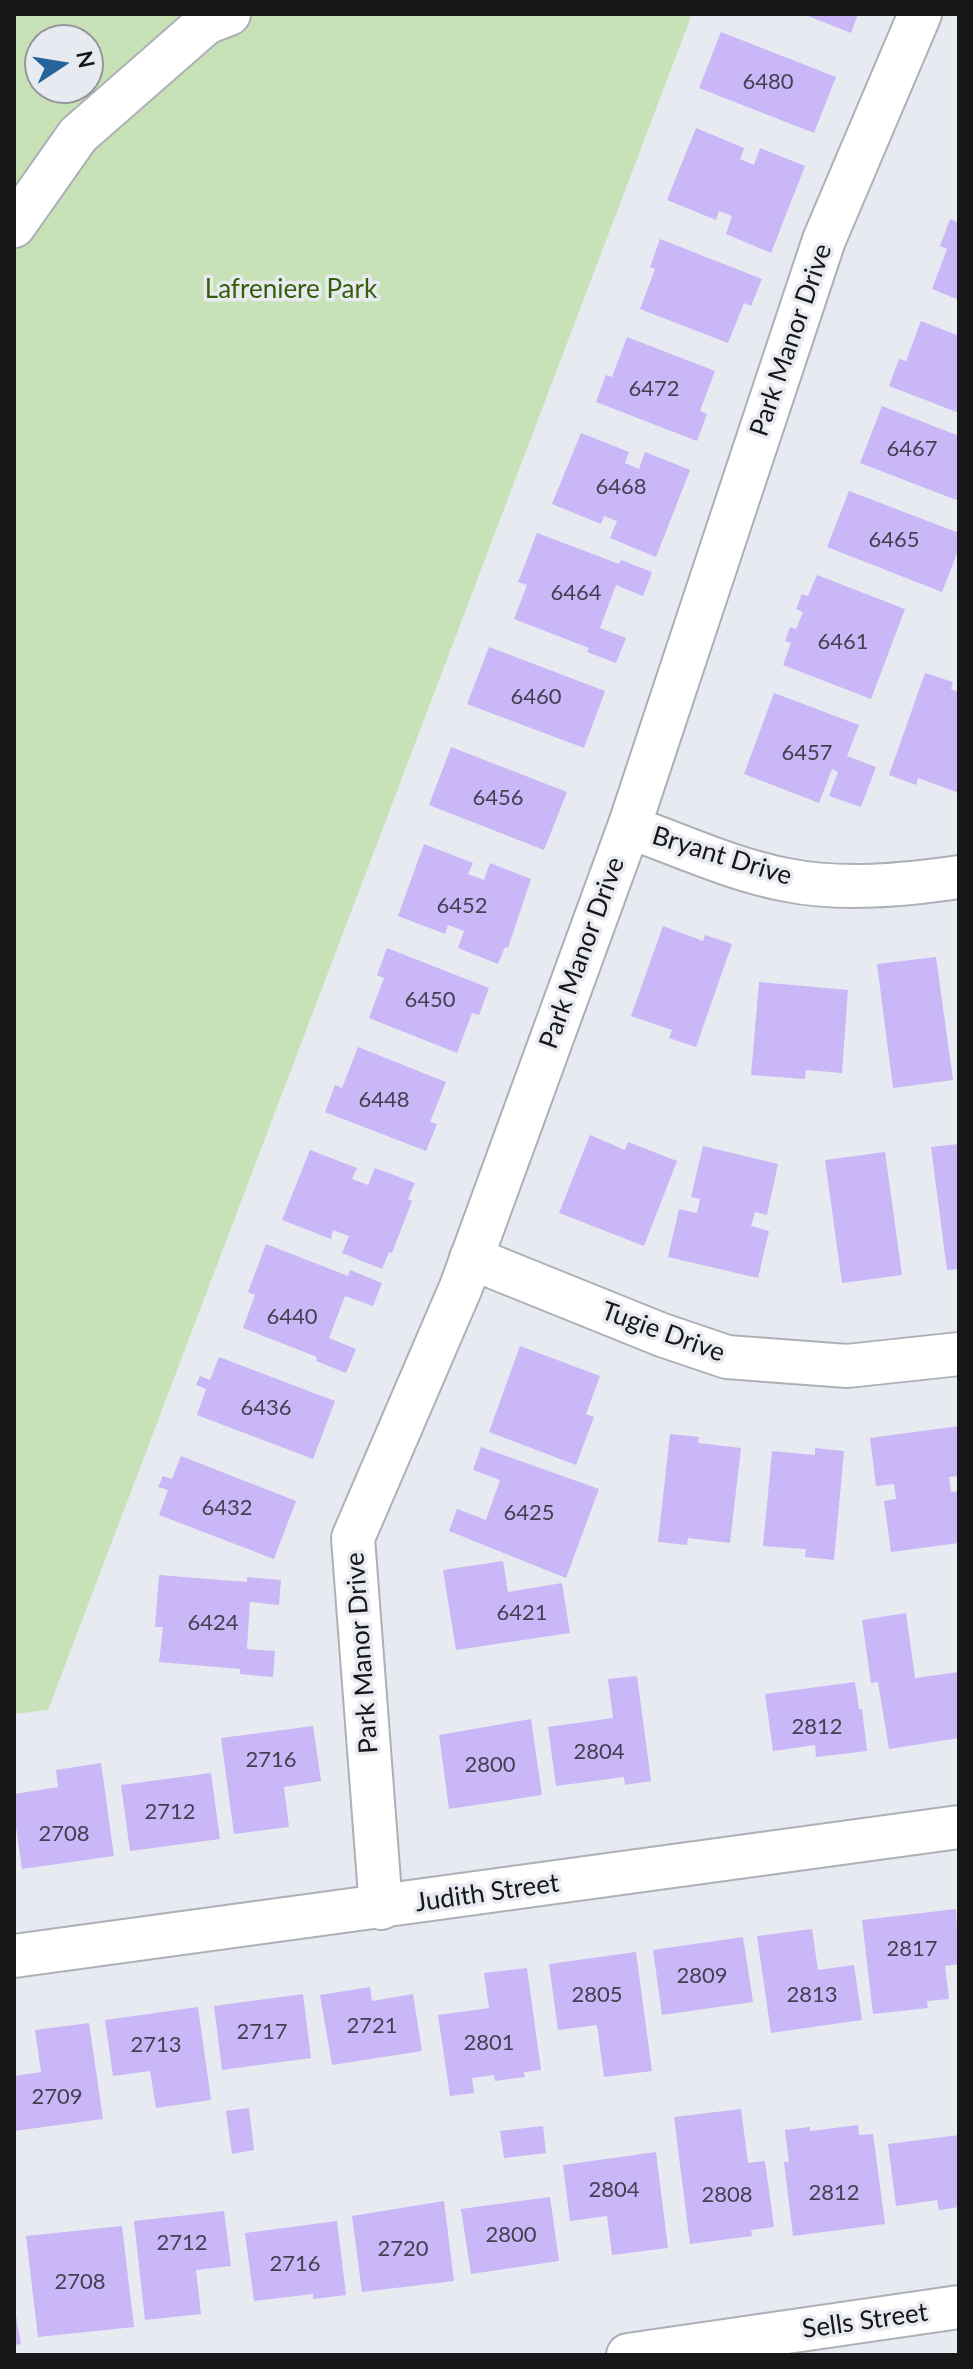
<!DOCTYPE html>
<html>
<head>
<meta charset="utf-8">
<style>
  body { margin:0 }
  #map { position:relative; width:973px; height:2369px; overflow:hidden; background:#e7eaf0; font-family:Lato,sans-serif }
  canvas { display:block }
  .frame { position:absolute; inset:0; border:16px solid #17171a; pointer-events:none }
  .north { position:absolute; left:24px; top:24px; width:80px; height:80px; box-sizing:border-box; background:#e7eaf0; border:2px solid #94969a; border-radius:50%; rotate:78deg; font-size:22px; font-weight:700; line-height:32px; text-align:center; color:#17171a }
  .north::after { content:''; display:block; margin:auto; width:28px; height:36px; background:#25659b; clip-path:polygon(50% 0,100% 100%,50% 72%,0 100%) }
</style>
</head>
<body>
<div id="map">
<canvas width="973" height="2369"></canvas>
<div class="frame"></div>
<div class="north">N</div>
</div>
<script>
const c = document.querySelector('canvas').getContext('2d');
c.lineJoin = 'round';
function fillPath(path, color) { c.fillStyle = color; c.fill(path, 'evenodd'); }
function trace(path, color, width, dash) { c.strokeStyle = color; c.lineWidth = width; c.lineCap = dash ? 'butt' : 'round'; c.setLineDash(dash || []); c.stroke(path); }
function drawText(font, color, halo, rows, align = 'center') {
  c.font = font + ' Lato,sans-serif'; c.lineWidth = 7; c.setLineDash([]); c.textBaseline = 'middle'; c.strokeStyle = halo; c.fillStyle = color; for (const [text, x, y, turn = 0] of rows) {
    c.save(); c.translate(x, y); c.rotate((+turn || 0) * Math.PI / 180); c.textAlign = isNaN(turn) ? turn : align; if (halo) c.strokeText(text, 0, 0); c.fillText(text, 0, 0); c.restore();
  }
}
fillPath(new Path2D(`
  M14,14H692L48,1710L14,1714ZM40,40H88V88H40Z`), '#c6e2b6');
fillPath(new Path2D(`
  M803,14H858L851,33Z
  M721,32L836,77L814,133L699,88Z
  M696,128L744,148L740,159L754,165L760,148L805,166L771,253L726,234L732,216L719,211L716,220L667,200Z
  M950,219L959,223V300L932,289L947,249L940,246Z
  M660,239L762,279L751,306L744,303L728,343L640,309L655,269L650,267Z
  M921,321L959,336V413L889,386L899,359L906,361Z
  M627,337L715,371L700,411L707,414L697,441L596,402L606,375L612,377Z
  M882,406L959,436V501L860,463Z
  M581,433L629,452L625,463L639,469L645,452L690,470L656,557L610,538L617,521L604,516L601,524L552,504Z
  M849,491L959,533V548L942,592L827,547Z
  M537,533L619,564L621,560L652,572L643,596L616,585L600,628L626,638L616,663L587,652L589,648L514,619L527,585L518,582Z
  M817,575L905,609L871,699L783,665L791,643L785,641L790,627L796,629L803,612L796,609L802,594L808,596Z
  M489,647L605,691L584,748L467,704Z
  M925,673L953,682L951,689L959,692V793L918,778L916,785L889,775Z
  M774,693L859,725L847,756L876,767L861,807L829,796L838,772L832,769L819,803L744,774Z
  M451,747L567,792L544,850L429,805Z
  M424,844L473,863L468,874L484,880L490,863L531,879L508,948L505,947L498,964L458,948L464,931L448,925L445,934L398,916Z
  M663,926L703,941L705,935L732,944L696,1047L669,1038L672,1030L631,1016Z
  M387,948L489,988L479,1015L472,1013L457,1053L369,1018L384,978L377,975Z
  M936,957L953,1080L893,1088L877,964Z
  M759,982L848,990L842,1073L806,1070L805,1079L751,1075Z
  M358,1047L446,1082L430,1122L437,1124L426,1151L325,1112L335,1085L342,1088Z
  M590,1135L625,1150L628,1142L677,1161L644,1246L559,1213Z
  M959,1144V1269L947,1270L931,1147Z
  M703,1146L778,1164L767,1215L755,1212L751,1226L769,1231L758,1278L668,1257L679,1209L697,1213L700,1199L691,1197Z
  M310,1150L357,1168L352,1179L368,1185L375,1168L415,1183L408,1199L412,1201L392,1253L389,1252L382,1269L342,1253L349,1236L333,1230L331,1239L282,1220Z
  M885,1152L902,1275L842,1283L825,1160Z
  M266,1244L348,1276L350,1270L382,1283L373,1306L345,1296L329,1338L356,1349L346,1373L316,1361L317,1357L243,1328L255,1295L248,1292Z
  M520,1346L600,1376L586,1414L594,1417L576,1465L489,1432Z
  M219,1357L335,1401L313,1459L197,1415L206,1389L196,1385L200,1376L210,1380Z
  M959,1426V1476L949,1477L951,1492L959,1491V1543L891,1552L884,1501L896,1499L894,1484L876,1486L870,1438Z
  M670,1434L699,1437L698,1443L741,1448L730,1543L688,1538L687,1545L658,1542Z
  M481,1447L599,1489L566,1578L449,1531L457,1509L486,1520L500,1480L473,1470Z
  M815,1448L844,1451L834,1560L805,1557L806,1549L763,1546L772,1451L815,1455Z
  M181,1456L296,1501L274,1559L159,1515L168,1490L158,1487L163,1476L172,1479Z
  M503,1561L508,1592L562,1583L570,1633L456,1650L443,1570Z
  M159,1575L247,1582V1577L281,1580L279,1605L250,1602L247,1649L275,1651L273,1677L240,1674V1669L159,1662L163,1627H155Z
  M906,1613L915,1678L959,1672V1738L889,1749L878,1682L871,1683L862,1620Z
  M637,1676L651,1781L625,1785L624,1777L556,1786L548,1727L613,1718L608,1679Z
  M855,1682L859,1709H862L867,1751L816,1757L815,1745L773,1751L765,1694Z
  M531,1719L542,1795L449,1809L439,1735Z
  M313,1726L321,1781L284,1787L289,1827L234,1834L221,1738Z
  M101,1763L114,1856L22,1869L14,1813V1794L58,1787L56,1770Z
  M211,1773L220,1839L130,1851L121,1785Z
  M956,1909L959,1964L945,1966L949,1999L927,2001L928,2008L873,2014L862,1920Z
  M812,1929L818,1970L854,1965L862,2020L771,2033L757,1936Z
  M743,1937L753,2002L662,2015L653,1950Z
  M636,1952L652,2071L604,2077L597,2025L558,2030L549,1964Z
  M527,1968L541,2070L524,2072L525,2077L495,2081L494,2075L472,2078L474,2093L450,2096L438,2015L489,2008L484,1973Z
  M370,1987L372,2001L413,1994L422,2051L332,2065L320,1995Z
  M303,1994L311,2058L222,2070L214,2006Z
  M198,2007L211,2100L156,2108L150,2071L113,2076L105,2020Z
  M89,2023L103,2119L14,2131V2076L41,2072L35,2030Z
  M249,2108L254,2150L232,2154L226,2111Z
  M741,2109L748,2163L765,2161L774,2227L751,2230L752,2236L690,2244L674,2117Z
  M858,2125L859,2135L873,2134L885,2224L793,2236L784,2162H789L785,2130L810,2127V2131Z
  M543,2126L546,2153L504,2158L500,2131Z
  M959,2135V2207L939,2210L937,2200L896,2206L888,2144Z
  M656,2152L668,2248L612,2255L607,2216L570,2221L563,2165Z
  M550,2197L559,2261L471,2274L461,2209Z
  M444,2201L454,2281L362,2292L352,2216Z
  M224,2211L231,2266L196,2270L201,2314L145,2320L134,2221Z
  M337,2221L346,2295L313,2299V2294L254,2301L245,2233Z
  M122,2226L134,2327L38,2337L26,2236Z
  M14,2305L21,2344L14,2345Z`), '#c9b7f7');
const street = new Path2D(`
  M14,226L78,135L206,23L229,14
  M629,827C680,845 733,870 787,880C842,891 904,885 959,877
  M471,1258L662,1335L727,1357L847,1366L959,1354
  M381,1908L353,1538L461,1287L629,827L824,240L920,14
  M14,1956L959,1827
  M628,2355L959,2307`);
trace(street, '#aeb0b7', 46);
trace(street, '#fff', 42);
drawText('22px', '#443f51', null, [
  ["6480",768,82],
  ["6472",654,389],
  ["6467",912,449],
  ["6468",621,487],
  ["6465",894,540],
  ["6464",576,593],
  ["6461",843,642],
  ["6460",536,697],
  ["6457",807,753],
  ["6456",498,798],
  ["6452",462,906],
  ["6450",430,1000],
  ["6448",384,1100],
  ["6440",292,1317],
  ["6436",266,1408],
  ["6432",227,1508],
  ["6425",529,1513],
  ["6421",522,1613],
  ["6424",213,1623],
  ["2812",817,1727],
  ["2804",599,1752],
  ["2716",271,1760],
  ["2800",490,1765],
  ["2712",170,1812],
  ["2708",64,1834],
  ["2817",912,1949],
  ["2809",702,1976],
  ["2805",597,1995],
  ["2813",812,1995],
  ["2721",372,2026],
  ["2717",262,2032],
  ["2801",489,2043],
  ["2713",156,2045],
  ["2709",57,2097],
  ["2804",614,2190],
  ["2812",834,2193],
  ["2808",727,2195],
  ["2800",511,2235],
  ["2712",182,2243],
  ["2720",403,2249],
  ["2716",295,2264],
  ["2708",80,2282]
]);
drawText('26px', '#335f09', '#e7eaf0', [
  ["Lafreniere Park",291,290]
]);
drawText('26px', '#17171a', '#e7eaf0', [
  ["Park Manor Drive",791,340,-71],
  ["Bryant Drive",722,856,17],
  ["Park Manor Drive",582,953,-70],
  ["Tugie Drive",663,1332,20],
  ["Park Manor Drive",362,1653,-94],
  ["Judith Street",487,1893,-8],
  ["Sells Street",865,2321,-8]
]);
</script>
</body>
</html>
